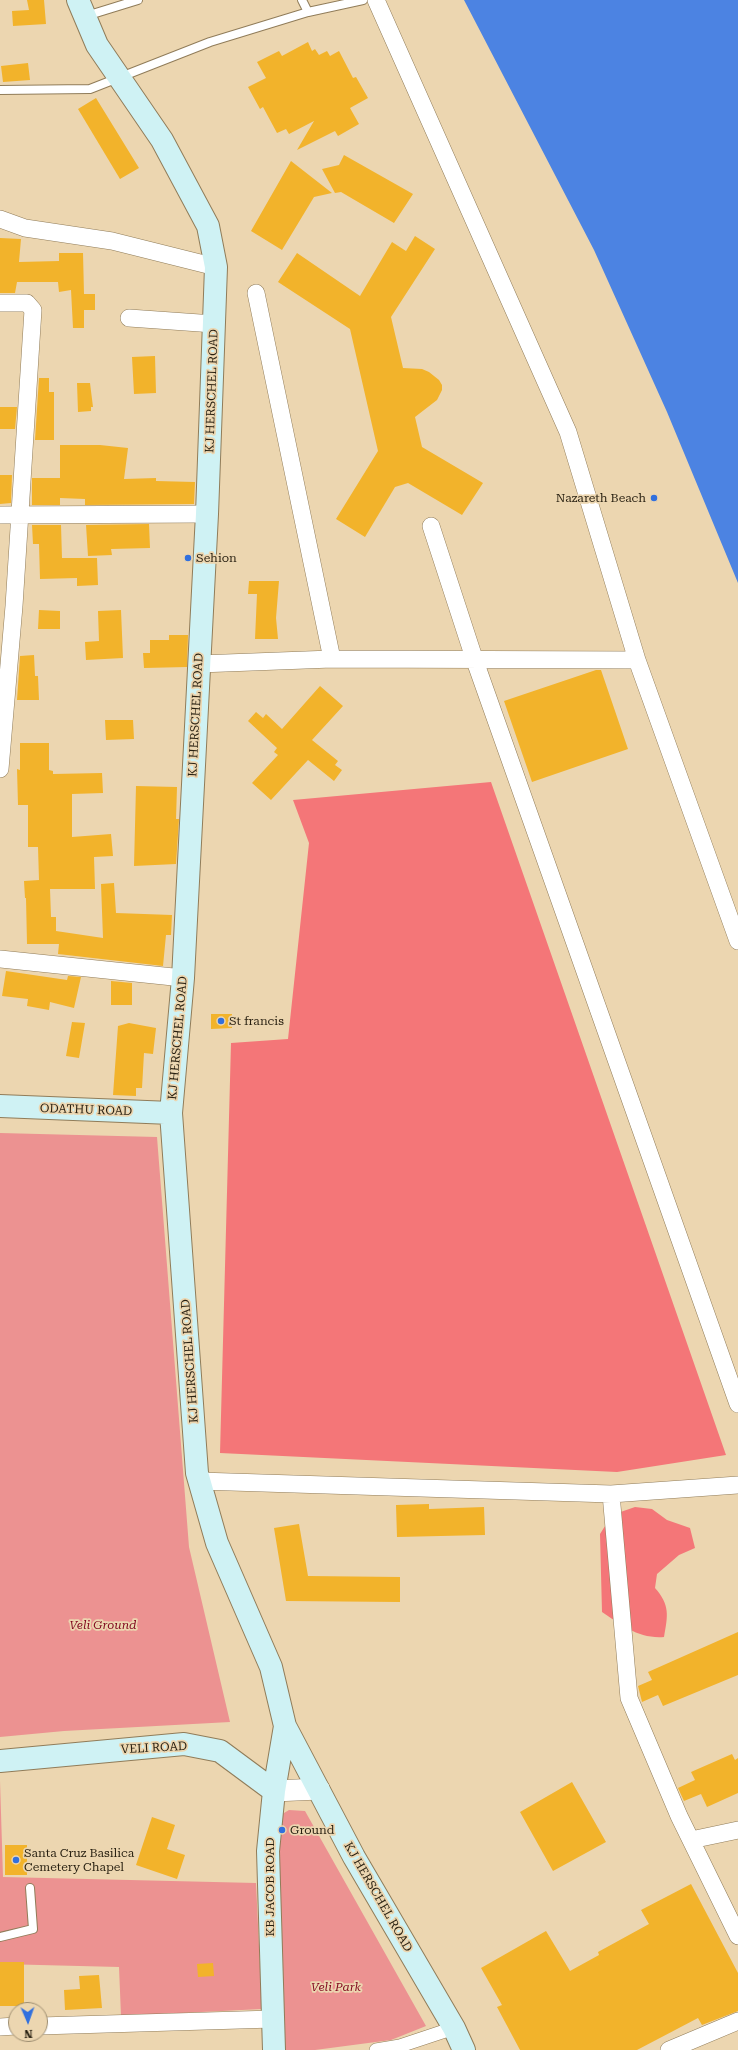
<!DOCTYPE html>
<html>
<head>
<meta charset="utf-8">
<style>
  body { margin:0 }
  #map { position:relative; width:738px; height:2050px; overflow:hidden; background:#ecd6b0; font-family:"Roboto Serif",serif }
  canvas { display:block }
  .north { position:absolute; left:8px; top:2002px; width:40px; height:40px; box-sizing:border-box; background:#ecd6b0; border:1px solid #9d8d70; border-radius:50%; rotate:178deg; font-size:11px; font-weight:700; line-height:16px; text-align:center; color:#271f10 }
  .north::after { content:''; display:block; margin:auto; width:14px; height:18px; background:#3170de; clip-path:polygon(50% 0,100% 100%,50% 72%,0 100%) }
</style>
</head>
<body>
<div id="map">
<canvas width="738" height="2050"></canvas>
<div class="north">N</div>
</div>
<script>
const c = document.querySelector('canvas').getContext('2d');
c.lineJoin = 'round';
function fillPath(path, color) { c.fillStyle = color; c.fill(path, 'evenodd'); }
function trace(path, color, width, dash) { c.strokeStyle = color; c.lineWidth = width; c.lineCap = dash ? 'butt' : 'round'; c.setLineDash(dash || []); c.stroke(path); }
function drawText(font, color, halo, rows, align = 'center') {
  c.font = font + ' "Roboto Serif",serif'; c.lineWidth = 3.5; c.setLineDash([]); c.textBaseline = 'middle'; c.strokeStyle = halo; c.fillStyle = color; for (const [text, x, y, turn = 0] of rows) {
    c.save(); c.translate(x, y); c.rotate((+turn || 0) * Math.PI / 180); c.textAlign = isNaN(turn) ? turn : align; if (halo) c.strokeText(text, 0, 0); c.fillText(text, 0, 0); c.restore();
  }
}
fillPath(new Path2D(`
  M0,1133L157,1137L189,1547L230,1722L64,1731L0,1737Z
  M0,1781L3,1877L256,1883L262,2009L121,2016L119,1967L0,1964Z
  M289,1810L305,1811L426,2026L391,2040L315,2050H278L275,1826L279,1816Z`), '#ec9291');
fillPath(new Path2D(`
  M491,782L726,1455L617,1472L220,1453L231,1043L288,1039L309,843L293,800Z
  M635,1507L652,1509L667,1520L690,1528L695,1548L679,1555L657,1574L655,1588C670,1605 668,1615 664,1637C639,1639 621,1625 602,1612L600,1534L612,1515Z`), '#f47678');
fillPath(new Path2D(`
  M464,0H738V583L667,412L594,250Z`), '#4c83e2');
fillPath(new Path2D(`
  M27,0H44L46,24L13,26L12,11L29,10Z
  M308,42L312,51L315,49L319,55L327,51L330,56L339,51L353,78L356,77L368,98L350,108L359,124L338,136L335,131L297,150L314,121L289,134L286,129L277,133L263,107L260,109L248,87L266,78L257,62L279,51L282,56Z
  M28,63L30,80L3,82L1,66Z
  M96,98L139,168L120,179L78,109Z
  M344,155L413,194L394,223L341,192L335,193L322,169L339,165Z
  M291,161L332,193L314,197L282,250L251,231Z
  M415,236L435,249L391,317L403,368L422,369L429,372L439,380L442,385V390L437,400L415,417L422,447L483,483L462,515L408,483L395,487L365,537L336,519L378,451L350,329L278,282L297,253L360,296L392,242L406,251Z
  M0,238L21,239L19,262L59,261V253H83L84,294H95V310H84V328H73L71,290L59,292L58,282H17L15,293H0Z
  M155,356L156,393L134,394L132,357Z
  M39,378H49V392H54V440H35Z
  M77,383H90L93,407H91V411L78,412Z
  M0,407H17L15,429H0Z
  M60,445H100L128,448L124,479L156,478V481L195,482L194,504L85,505V499L60,498V505H32V478H60Z
  M0,475H12L11,503L0,504Z
  M149,524L150,548L111,549L112,555L88,556L86,525Z
  M32,525H61L62,558H97L98,585L77,586V578L40,579L39,544H33Z
  M249,581H279L276,618L278,639H255L257,594H248Z
  M39,610L60,611V629H38Z
  M121,610L123,658L86,660L85,642L99,641L98,611Z
  M169,635H188L187,667L144,668L143,653H150V640H169Z
  M34,655L35,676H38L39,700H17L20,656Z
  M596,670H601L628,749L532,782L504,701Z
  M320,686L343,706L312,740L338,761L335,765L342,770L334,781L308,760L271,800L252,783L278,755L274,752L277,748L248,721L256,712L263,718L266,714L282,729Z
  M105,720H133L134,739L106,740Z
  M20,743H49V770L53,771V774L102,773L103,793L72,794V837L111,834L113,856L94,857L95,889H50L51,917H56V931L103,938L101,884L114,883L116,913L172,915L171,935H166L163,966L58,954L59,944H27L26,898H25L24,881L39,880L38,847H28V805H18L17,769L20,770Z
  M136,786L177,787L176,819H179L176,864L134,866Z
  M6,971L67,980L68,976L81,977L74,1008L50,1002L49,1010L27,1006L28,999L2,996Z
  M111,981L132,983V1005H111Z
  M211,1014H232V1028L211,1029Z
  M72,1022L85,1023L79,1058L66,1056Z
  M129,1023L156,1028L153,1054L144,1053L142,1088H136V1096L113,1095L118,1026Z
  M429,1504V1509L484,1507L485,1535L397,1537L396,1505Z
  M299,1524L308,1576L400,1577V1602L286,1601L274,1528Z
  M738,1632V1675L663,1706L658,1695L642,1702L638,1686L652,1680L648,1672Z
  M732,1754L735,1760L738,1758V1793L707,1807L701,1794L684,1801L678,1788L695,1780L691,1772Z
  M572,1782L606,1842L553,1871L520,1812Z
  M152,1817L175,1825L167,1849L185,1855L177,1879L136,1865Z
  M5,1845H27V1875H5Z
  M691,1884L738,1973V2011L702,2025L698,2018L637,2050H520L497,2007L502,2005L481,1968L546,1931L570,1971L599,1955L598,1952L649,1924L641,1910Z
  M0,1962H24V2006H0Z
  M213,1963L214,1976L198,1977L197,1964Z
  M99,1975L102,2008L65,2010L64,1990L80,1989L79,1976Z`), '#f2b32b');
const service = new Path2D(`
  M302,0L308,12
  M86,16L138,0
  M0,90L90,89L210,42L308,12L363,0
  M0,1937L33,1929L30,1888`);
const pedestrian = new Path2D(`
  M376,2050L400,2046L454,2028`);
const minor = new Path2D(`
  M376,0L568,432L637,660L738,941
  M0,219L25,228L112,241L216,267
  M256,293L332,659
  M0,303H27L33,310L14,606L0,769
  M129,318L214,324
  M0,515L207,514
  M431,526L475,661L738,1404
  M199,664L332,659L637,660
  M0,959L183,978
  M199,1481L611,1494L738,1485
  M611,1494L629,1698L679,1816L738,1936
  M691,1840L738,1830
  M40,2026L273,2019
  M0,2027L16,2026
  M669,2050L738,2021`);
const tertiary = new Path2D(`
  M274,1791L319,1789`);
const secondary = new Path2D(`
  M78,0L97,45L162,140L208,226L216,267L207,514L183,978L171,1113L197,1473L217,1543L271,1667L285,1726L354,1857L454,2028L464,2050
  M0,1106L171,1113
  M0,1761L184,1744L220,1751L274,1791
  M274,2050L268,1851L274,1791L285,1726`);
trace(service, '#907c59', 10);
trace(pedestrian, '#907c59', 14);
trace(minor, '#907c59', 18);
trace(tertiary, '#907c59', 22);
trace(secondary, '#907c59', 24);
trace(service, '#fff', 8);
trace(pedestrian, '#fff', 13);
trace(minor, '#fff', 17);
trace(tertiary, '#fff', 21);
trace(secondary, '#cff2f4', 22);
for (const [x, y, r, color] of [
  [654,498,4,"#3170de"],
  [188,558,4,"#3170de"],
  [221,1021,4,"#3170de"],
  [282,1830,4,"#3170de"],
  [16,1860,4,"#3170de"]
]) { const dot = new Path2D(); dot.arc(x, y, r, 0, 2 * Math.PI); c.fillStyle = color; c.fill(dot); trace(dot, '#ecd6b0', 1.5); }
drawText('12px', '#271f10', '#ecd6b0', [
  ["KJ HERSCHEL ROAD",212,391,-88],
  ["KJ HERSCHEL ROAD",196,715,-87],
  ["KJ HERSCHEL ROAD",178,1038,-85],
  ["ODATHU ROAD",86,1110,2],
  ["KJ HERSCHEL ROAD",190,1361,-94],
  ["VELI ROAD",154,1748,-3],
  ["KB JACOB ROAD",270,1887,-90],
  ["KJ HERSCHEL ROAD",378,1897,60]
]);
drawText('12px', '#271f10', '#ecd6b0', [
  ["Nazareth Beach",646,498,"right"],
  ["Sehion",196,558],
  ["St francis",229,1021],
  ["Ground",290,1830],
  ["Santa Cruz Basilica",24,1853],
  ["Cemetery Chapel",24,1867]
], 'left');
drawText('italic 12px', '#80071e', '#ecd6b0', [
  ["Veli Ground",103,1625],
  ["Veli Park",336,1987]
]);
</script>
</body>
</html>
